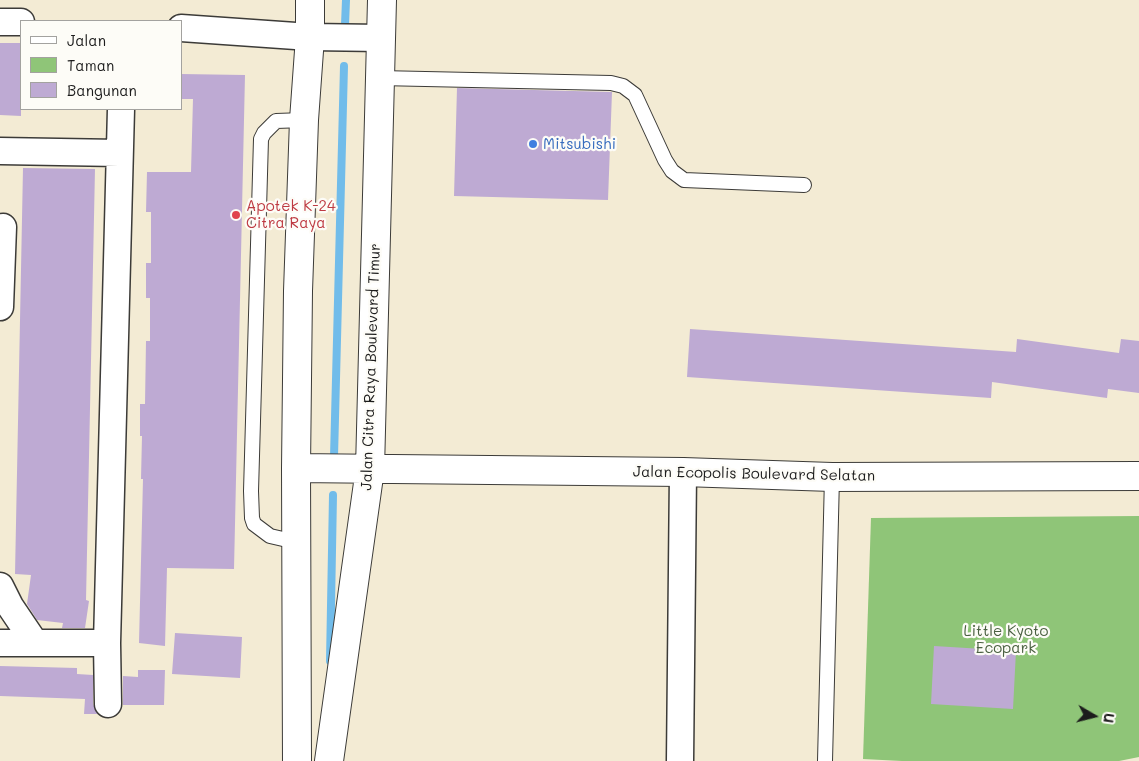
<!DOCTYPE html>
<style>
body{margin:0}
#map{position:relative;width:1139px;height:761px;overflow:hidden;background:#f3ebd4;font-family:Mali,sans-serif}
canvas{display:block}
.legend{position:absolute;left:20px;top:20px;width:162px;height:90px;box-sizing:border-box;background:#fdfcf7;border:1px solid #a3a29f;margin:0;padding:6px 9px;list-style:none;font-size:15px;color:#1c1c1c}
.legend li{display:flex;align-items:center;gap:10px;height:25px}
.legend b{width:25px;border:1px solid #a3a29f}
.north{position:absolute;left:1069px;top:691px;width:50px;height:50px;-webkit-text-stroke:4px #fdfcf7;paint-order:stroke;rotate:98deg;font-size:14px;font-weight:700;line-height:20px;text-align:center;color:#1c1c1c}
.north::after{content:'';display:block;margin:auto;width:18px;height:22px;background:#1c1c1c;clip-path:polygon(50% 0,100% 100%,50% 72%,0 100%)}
</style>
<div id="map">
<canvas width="1139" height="761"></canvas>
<ul class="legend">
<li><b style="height:6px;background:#fff"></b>Jalan</li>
<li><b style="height:14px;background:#8fc578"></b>Taman</li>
<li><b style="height:14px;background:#beaad3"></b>Bangunan</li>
</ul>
<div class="north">U</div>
</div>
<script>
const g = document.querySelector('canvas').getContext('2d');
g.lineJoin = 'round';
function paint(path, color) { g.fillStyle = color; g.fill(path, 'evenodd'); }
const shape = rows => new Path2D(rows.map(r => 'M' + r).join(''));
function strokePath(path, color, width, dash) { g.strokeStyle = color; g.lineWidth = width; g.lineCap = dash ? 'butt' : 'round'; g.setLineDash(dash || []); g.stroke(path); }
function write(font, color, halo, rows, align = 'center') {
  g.font = font + ' Mali,sans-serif'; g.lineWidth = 4.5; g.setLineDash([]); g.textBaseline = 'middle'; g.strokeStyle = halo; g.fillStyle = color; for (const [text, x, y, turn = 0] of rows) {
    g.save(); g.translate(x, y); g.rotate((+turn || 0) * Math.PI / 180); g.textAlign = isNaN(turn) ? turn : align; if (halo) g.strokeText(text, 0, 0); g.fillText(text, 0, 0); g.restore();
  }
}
paint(shape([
 [1139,516,1139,757,1119,761,902,761,863,759,871,518]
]), '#8fc578');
strokePath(shape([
 [345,25,346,0],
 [334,457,344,66],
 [330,661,333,495]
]), '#71bcea', 8);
paint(shape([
 [0,43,21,43,21,116,0,115],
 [181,74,245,75,234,569,167,568,165,646,139,643,143,479,141,479,142,436,140,436,140,404,145,404,146,341,150,341,150,298,146,298,146,263,151,263,151,212,146,212,147,172,191,172,193,99,181,99],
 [457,88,612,92,608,200,454,196],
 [23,168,95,169,86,600,89,601,85,628,62,628,63,623,37,620,27,604,31,575,15,574],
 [690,329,1016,352,1017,339,1119,353,1121,339,1139,341,1139,393,1108,389,1107,398,992,382,991,398,687,377],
 [175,633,242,637,240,678,172,674],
 [934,646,1016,651,1013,709,931,704],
 [0,666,77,668,77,674,93,675,93,704,98,714,84,714,85,699,0,696],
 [138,670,165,670,164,705,123,705,123,676,138,677]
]), '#beaad3');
const service = shape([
 [379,78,611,83,623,86,635,95,665,160,672,171,684,180,804,185],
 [296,542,270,536,254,524,252,518,251,491,261,139,264,133,276,121,304,120],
 [825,761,832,477]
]);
const minor = shape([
 [0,22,21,22],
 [181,28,310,37,381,38],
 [0,151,119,153],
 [0,307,3,227],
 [0,586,10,606,35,643],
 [0,643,107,643],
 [108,704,107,643,121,109],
 [680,761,683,472]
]);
const tertiary = shape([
 [296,468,683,472,832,477,1139,476],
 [297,761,296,468,298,291,304,120,310,37,310,0],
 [329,761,370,469,382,0]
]);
strokePath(service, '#3c3b38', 16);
strokePath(minor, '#3c3b38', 29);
strokePath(tertiary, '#3c3b38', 30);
strokePath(service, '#fff', 14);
strokePath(minor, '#fff', 26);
strokePath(tertiary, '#fff', 28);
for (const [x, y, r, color] of [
 [533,144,5,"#3f7fe0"],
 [236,215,5,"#e0444e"]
]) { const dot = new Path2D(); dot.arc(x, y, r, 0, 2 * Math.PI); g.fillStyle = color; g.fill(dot); strokePath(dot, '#fdfcf7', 2); }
write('15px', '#366cbe', '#fdfcf7', [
 ["Mitsubishi",543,144]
], 'left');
write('15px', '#be3a42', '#fdfcf7', [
 ["Apotek K-24",246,206],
 ["Citra Raya",246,223]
], 'left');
write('15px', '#1c1c1c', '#fdfcf7', [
 ["Jalan Citra Raya Boulevard Timur",371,367,-88],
 ["Jalan Ecopolis Boulevard Selatan",754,474,1]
]);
write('15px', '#4a6041', '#fdfcf7', [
 ["Little Kyoto",1006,631],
 ["Ecopark",1006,648]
]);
</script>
